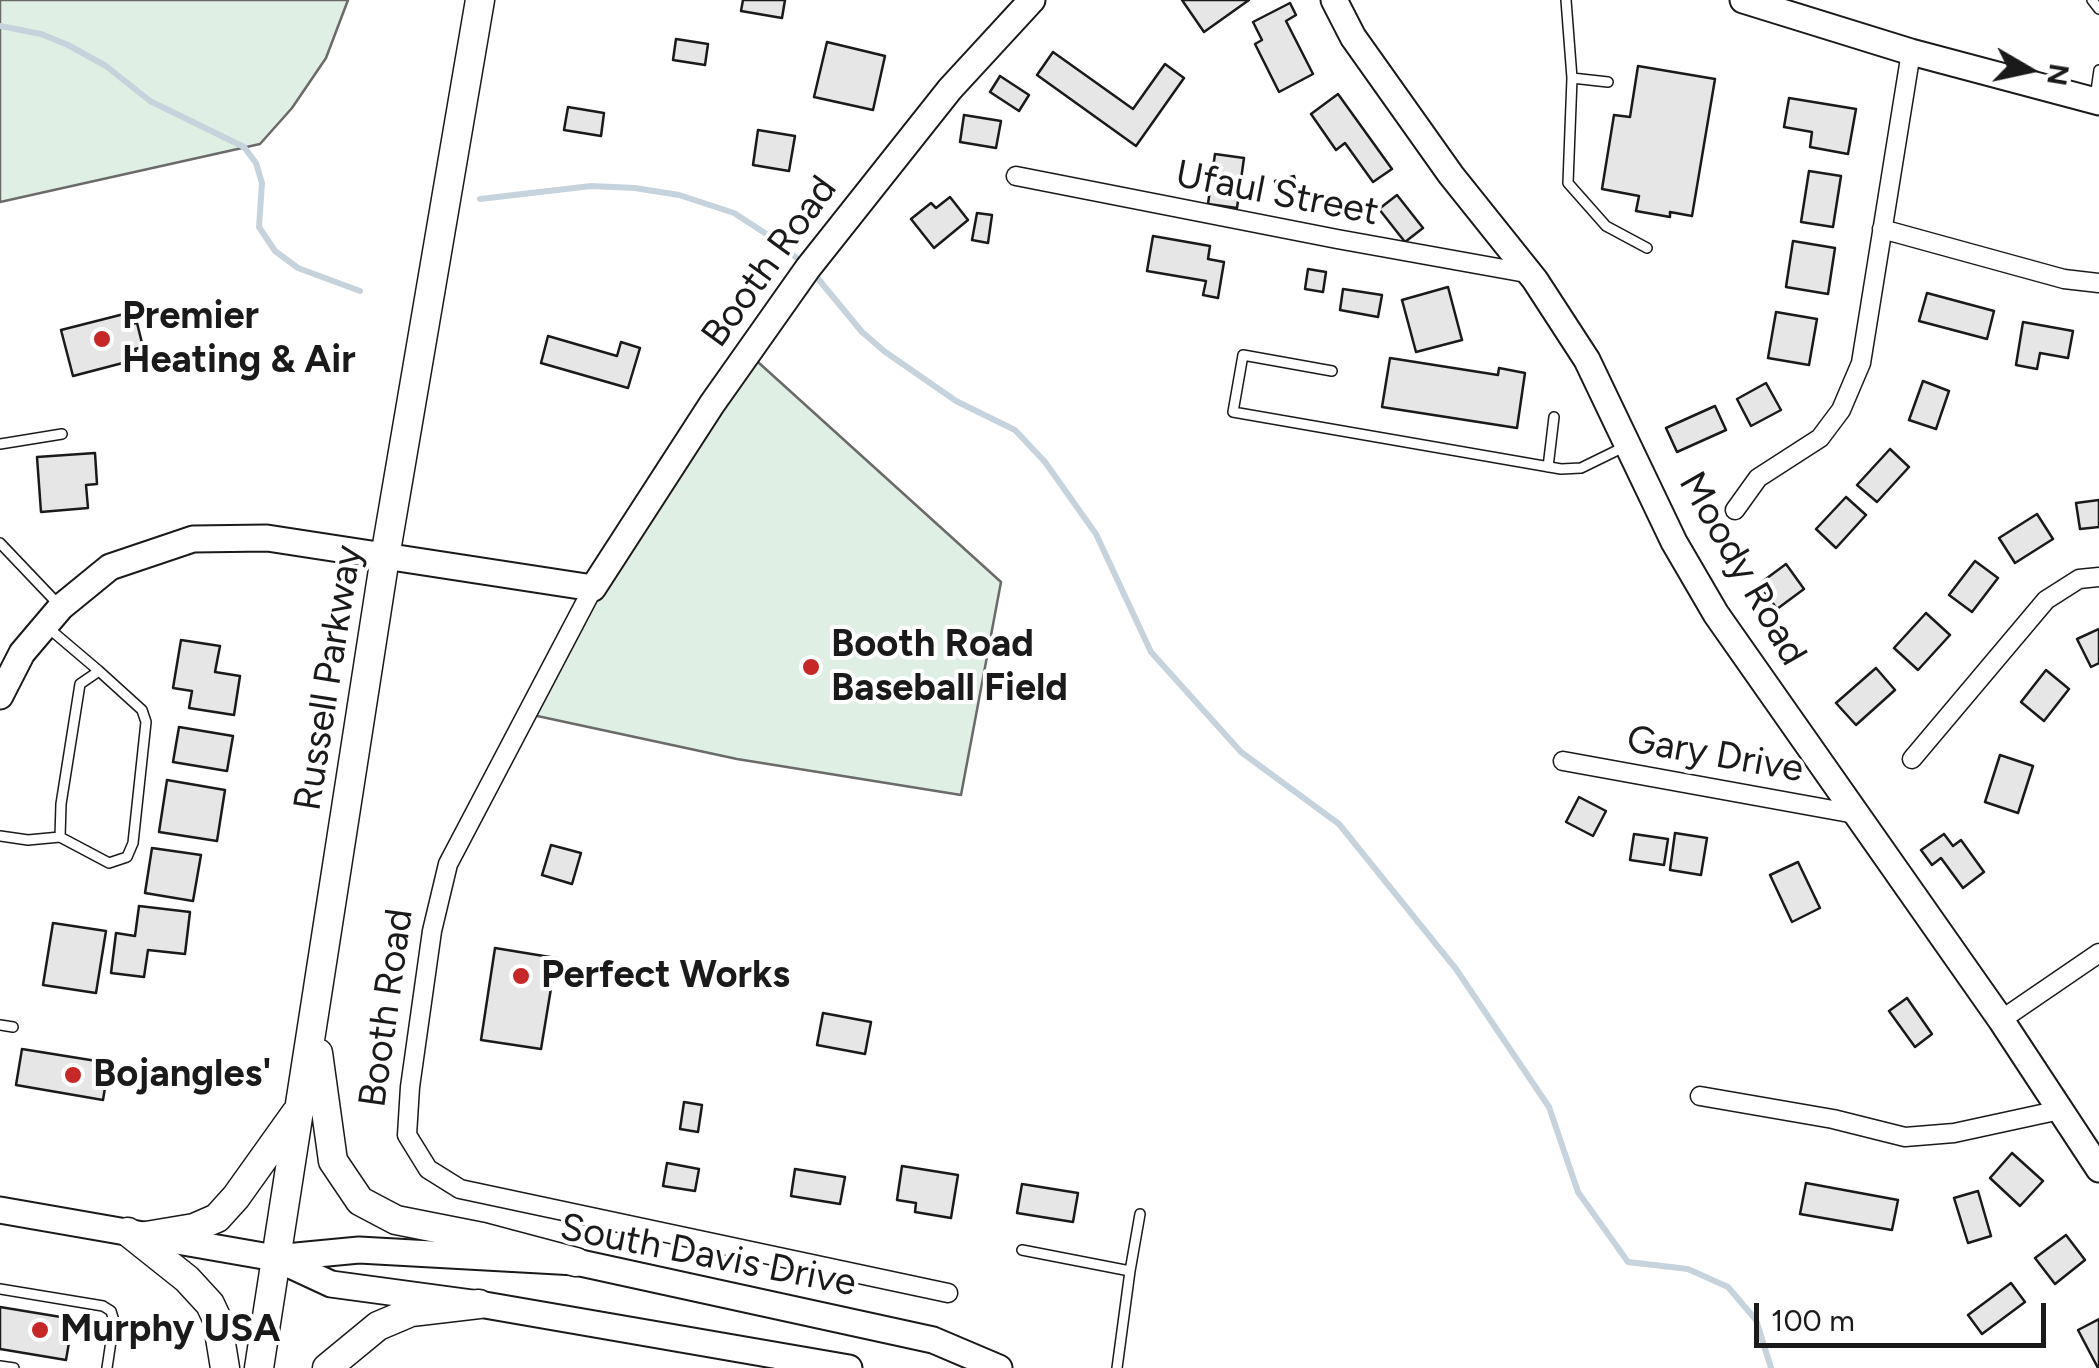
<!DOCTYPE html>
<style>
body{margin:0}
#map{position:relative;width:2099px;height:1368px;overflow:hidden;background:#fff;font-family:Figtree,sans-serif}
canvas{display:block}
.north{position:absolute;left:1979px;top:20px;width:100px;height:100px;-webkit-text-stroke:8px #fff;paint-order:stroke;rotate:99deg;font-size:28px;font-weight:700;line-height:40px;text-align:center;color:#1a1a1a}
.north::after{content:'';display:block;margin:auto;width:35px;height:45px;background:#1a1a1a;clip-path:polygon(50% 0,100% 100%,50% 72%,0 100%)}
.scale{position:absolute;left:1754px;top:1303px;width:292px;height:45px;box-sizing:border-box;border:5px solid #1a1a1a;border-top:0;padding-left:12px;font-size:30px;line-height:35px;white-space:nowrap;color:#1a1a1a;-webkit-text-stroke:8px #fff;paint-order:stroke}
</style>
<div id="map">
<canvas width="2099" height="1368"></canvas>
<div class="north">N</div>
<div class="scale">100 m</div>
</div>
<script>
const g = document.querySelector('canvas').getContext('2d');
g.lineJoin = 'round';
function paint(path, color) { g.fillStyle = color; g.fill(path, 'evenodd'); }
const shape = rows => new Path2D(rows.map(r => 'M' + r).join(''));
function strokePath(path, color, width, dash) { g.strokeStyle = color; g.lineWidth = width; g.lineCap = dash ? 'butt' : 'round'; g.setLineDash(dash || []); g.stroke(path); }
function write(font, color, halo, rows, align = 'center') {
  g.font = font + ' Figtree,sans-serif'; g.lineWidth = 8; g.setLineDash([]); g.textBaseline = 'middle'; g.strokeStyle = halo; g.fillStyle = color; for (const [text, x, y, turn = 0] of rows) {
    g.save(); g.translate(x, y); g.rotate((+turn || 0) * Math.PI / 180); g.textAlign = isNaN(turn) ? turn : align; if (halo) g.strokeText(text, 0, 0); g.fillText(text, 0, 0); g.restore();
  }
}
const green = shape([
 [0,0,348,0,326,58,292,108,260,144,0,202,0,0],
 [748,353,1001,582,961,795,737,759,528,714,593,588,748,353]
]);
paint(green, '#e0efe3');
strokePath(green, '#6a6a6a', 2.5);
strokePath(shape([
 [0,26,41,34,68,45,106,66,150,101,244,147,256,163,262,183,259,227,275,251,298,268,360,291],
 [480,199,591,186,635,188,679,195,734,213,771,237,804,264],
 [815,275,862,332,884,351,956,401,1015,430,1045,462,1096,534,1151,652,1241,752,1339,824,1456,969,1549,1107,1578,1192,1628,1262,1688,1269,1728,1287,1756,1320,1771,1368]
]), '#c6d2dc', 6);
const building = shape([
 [743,0,785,0,782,18,741,11,743,0],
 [1182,0,1249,0,1204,32,1182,0],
 [1290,3,1296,15,1286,21,1313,74,1279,92,1255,44,1262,40,1253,22,1290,3],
 [676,39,708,44,705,65,673,60,676,39],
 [827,42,885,56,873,110,814,97,827,42],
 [1053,52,1133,109,1165,64,1184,78,1136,146,1037,75,1053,52],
 [1638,66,1715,79,1692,216,1670,212,1670,217,1636,211,1639,196,1602,189,1614,115,1630,117,1638,66],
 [1000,76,1029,95,1019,111,990,92,1000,76],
 [1338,94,1392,169,1373,182,1345,143,1336,150,1311,114,1338,94],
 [1789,98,1856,109,1848,154,1810,147,1812,132,1784,127,1789,98],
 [568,107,604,113,601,136,564,130,568,107],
 [964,115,1001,121,996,148,960,142,964,115],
 [758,130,795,136,789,171,753,165,758,130],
 [1215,154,1244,158,1237,208,1208,204,1215,154],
 [1809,171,1841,176,1833,227,1801,222,1809,171],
 [1294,176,1300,205,1281,209,1275,181,1294,176],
 [1397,195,1423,228,1405,242,1379,209,1397,195],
 [950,197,968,220,934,248,911,219,931,203,936,208,950,197],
 [977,213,992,215,988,243,972,240,977,213],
 [1153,236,1210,246,1208,259,1224,262,1218,298,1203,295,1206,281,1147,271,1153,236],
 [1793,241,1835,248,1828,294,1786,287,1793,241],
 [1308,269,1326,272,1323,292,1305,289,1308,269],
 [1448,287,1462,340,1416,352,1402,300,1448,287],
 [1343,289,1382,295,1378,317,1340,310,1343,289],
 [1927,293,1994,311,1987,339,1919,321,1927,293],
 [1776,312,1817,319,1809,365,1768,358,1776,312],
 [124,314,127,325,137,323,143,347,135,349,138,359,73,376,61,330,124,314],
 [2023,322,2073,331,2068,358,2040,353,2037,369,2016,365,2023,322],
 [548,336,617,356,621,342,640,348,628,388,541,363,548,336],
 [1390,358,1498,375,1499,368,1525,373,1517,428,1382,407,1390,358],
 [1923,381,1949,391,1936,429,1909,420,1923,381],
 [1766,383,1781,410,1751,426,1737,399,1766,383],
 [1715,406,1726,430,1677,452,1666,428,1715,406],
 [1890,449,1909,467,1877,502,1857,485,1890,449],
 [95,453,97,484,86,485,88,508,41,512,37,457,95,453],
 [1846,497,1866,515,1836,548,1816,529,1846,497],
 [2099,500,2099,527,2080,529,2076,503,2099,500],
 [2037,514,2053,539,2015,563,1999,538,2037,514],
 [1975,561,1998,578,1972,612,1949,595,1975,561],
 [1786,564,1804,589,1777,609,1759,584,1786,564],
 [1926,613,1950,635,1918,670,1894,648,1926,613],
 [2099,629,2099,663,2091,667,2077,639,2099,629],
 [181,640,220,646,215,672,240,676,234,715,189,708,192,691,173,688,181,640],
 [1876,668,1895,690,1856,725,1836,703,1876,668],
 [2046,670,2069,689,2044,721,2021,702,2046,670],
 [179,727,233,736,227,771,173,762,179,727],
 [2000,755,2033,766,2018,813,1985,802,2000,755],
 [167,780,225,790,217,841,159,832,167,780],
 [1579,797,1606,811,1593,836,1566,822,1579,797],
 [1675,833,1707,838,1701,875,1670,870,1675,833],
 [1634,834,1668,839,1664,865,1630,860,1634,834],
 [1944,834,1953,846,1961,840,1984,872,1963,888,1941,858,1932,865,1921,850,1944,834],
 [551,845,581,853,572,884,542,875,551,845],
 [152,848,201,855,193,901,145,893,152,848],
 [1798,862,1820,908,1792,922,1770,875,1798,862],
 [139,906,190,912,185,954,148,950,144,977,111,973,116,933,135,936,139,906],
 [53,923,106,931,96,993,43,985,53,923],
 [495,948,556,958,541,1049,481,1040,495,948],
 [1907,998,1932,1034,1915,1047,1889,1011,1907,998],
 [823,1013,871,1022,865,1054,817,1045,823,1013],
 [22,1049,109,1063,103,1100,16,1085,22,1049],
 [684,1102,702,1105,698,1132,680,1129,684,1102],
 [2012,1153,2043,1181,2020,1206,1990,1178,2012,1153],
 [667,1163,699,1169,695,1191,663,1186,667,1163],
 [902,1166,958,1175,951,1218,915,1212,916,1203,897,1200,902,1166],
 [795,1169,845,1177,840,1204,791,1196,795,1169],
 [1806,1183,1898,1200,1892,1230,1800,1214,1806,1183],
 [1022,1184,1078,1193,1073,1222,1017,1213,1022,1184],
 [1978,1191,1991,1236,1968,1243,1954,1198,1978,1191],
 [2066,1235,2085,1260,2055,1284,2035,1258,2066,1235],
 [2011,1283,2025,1302,1982,1334,1968,1315,2011,1283],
 [0,1307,73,1319,66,1360,0,1349,0,1307],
 [2099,1319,2099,1368,2098,1368,2078,1330,2099,1319]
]);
paint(building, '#e6e6e6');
strokePath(building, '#1a1a1a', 2.5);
const lane = shape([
 [1566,0,1572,78,1568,183,1606,226,1647,248],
 [2092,0,2099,9],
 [1572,78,1608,82],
 [2095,98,2099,70],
 [1332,371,1243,355,1233,412,1561,469,1581,468,1626,446],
 [0,444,62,434],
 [1548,467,1554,417],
 [0,543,59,605],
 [46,626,99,671,142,710,146,722,133,843,127,857,109,863,60,837,61,804,80,684,99,671],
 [0,836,28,840,60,837],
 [0,1025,13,1027],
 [1022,1250,1130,1271,1117,1368],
 [1130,1271,1140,1214],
 [0,1289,103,1306,111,1311,114,1321,107,1368],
 [0,1366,14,1368]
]);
const street = shape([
 [1016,176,1337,239,1526,273],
 [1882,229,2064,279,2099,283],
 [1735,510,1758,478,1820,438,1841,410,1861,363,1911,52],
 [593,588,448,864,432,931,410,1087,407,1135,428,1169,460,1189,948,1293],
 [1912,759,2046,600,2079,579,2099,577],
 [1563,761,1855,814],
 [2001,1020,2099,953],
 [1700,1096,1833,1119,1905,1137,1954,1133,2060,1110]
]);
const secondary = shape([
 [1334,0,1353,37,1451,175,1535,280,1587,360,1674,542,1716,614,2001,1020,2099,1169],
 [1743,0,1911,52,2099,102],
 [0,696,22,653,61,607,110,567,193,539,267,538,593,588,712,404,808,268,950,89,1032,0],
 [0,1210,275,1258,359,1250,576,1262,933,1340,999,1368],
 [275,1258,331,1284,479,1304,849,1368]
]);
const primary = shape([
 [318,1053,333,1161,360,1201,396,1220,482,1237,576,1262],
 [128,1232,187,1279,210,1304,217,1319,225,1368],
 [146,1236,194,1228,217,1218,236,1197,296,1113],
 [259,1368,385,557,480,0],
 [327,1368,378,1326,411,1312,479,1304]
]);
strokePath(lane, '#1a1a1a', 12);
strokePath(street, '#1a1a1a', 21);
strokePath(secondary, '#1a1a1a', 29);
strokePath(primary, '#1a1a1a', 31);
strokePath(lane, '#fff', 9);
strokePath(street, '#fff', 18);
strokePath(secondary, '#fff', 25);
strokePath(primary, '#fff', 28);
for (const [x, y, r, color] of [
 [102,339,10,"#c62828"],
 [811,667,10,"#c62828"],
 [521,976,10,"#c62828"],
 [73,1075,10,"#c62828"],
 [40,1330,10,"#c62828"]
]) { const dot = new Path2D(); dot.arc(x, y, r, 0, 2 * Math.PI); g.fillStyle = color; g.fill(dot); strokePath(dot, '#fff', 4); }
write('38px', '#1a1a1a', '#fff', [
 ["Ufaul Street",1277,194,11],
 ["Booth Road",770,262,-54],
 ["Moody Road",1742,569,60],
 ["Russell Parkway",329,678,-81],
 ["Gary Drive",1715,755,10],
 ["Booth Road",387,1008,-82],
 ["South Davis Drive",708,1256,11]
]);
write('bold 38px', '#1a1a1a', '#fff', [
 ["Premier",122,317],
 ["Heating & Air",122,361],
 ["Booth Road",831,645],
 ["Baseball Field",831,689],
 ["Perfect Works",541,976],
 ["Bojangles'",93,1075],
 ["Murphy USA",60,1330]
], 'left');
</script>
